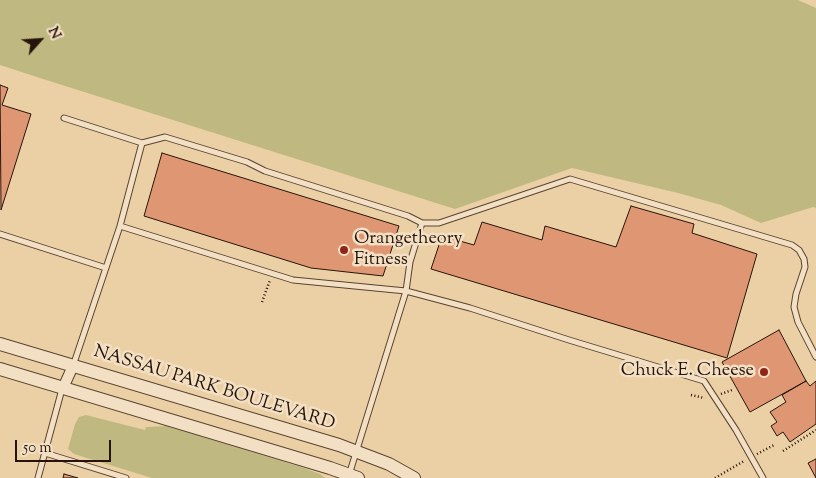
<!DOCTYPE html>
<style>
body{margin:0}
#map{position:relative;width:816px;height:478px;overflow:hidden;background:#ecd0a5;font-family:"Sorts Mill Goudy",serif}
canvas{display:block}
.north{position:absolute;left:15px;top:15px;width:50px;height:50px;-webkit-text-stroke:4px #f3e0c4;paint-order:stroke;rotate:64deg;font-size:14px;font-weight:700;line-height:20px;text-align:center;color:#26140a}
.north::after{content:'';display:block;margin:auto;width:18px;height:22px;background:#26140a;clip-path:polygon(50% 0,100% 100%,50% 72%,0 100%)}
.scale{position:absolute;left:15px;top:440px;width:96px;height:22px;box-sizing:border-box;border:2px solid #26140a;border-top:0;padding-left:6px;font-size:15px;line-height:18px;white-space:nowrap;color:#26140a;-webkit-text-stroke:4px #f3e0c4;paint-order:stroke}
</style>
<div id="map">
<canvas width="816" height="478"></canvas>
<div class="north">N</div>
<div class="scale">50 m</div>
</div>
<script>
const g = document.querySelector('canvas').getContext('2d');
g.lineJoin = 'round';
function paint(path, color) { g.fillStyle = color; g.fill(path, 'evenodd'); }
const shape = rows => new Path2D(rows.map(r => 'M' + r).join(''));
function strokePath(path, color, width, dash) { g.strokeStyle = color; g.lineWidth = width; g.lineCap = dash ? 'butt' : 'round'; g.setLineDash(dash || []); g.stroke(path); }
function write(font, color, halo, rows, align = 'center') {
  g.font = font + ' "Sorts Mill Goudy",serif'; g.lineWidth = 5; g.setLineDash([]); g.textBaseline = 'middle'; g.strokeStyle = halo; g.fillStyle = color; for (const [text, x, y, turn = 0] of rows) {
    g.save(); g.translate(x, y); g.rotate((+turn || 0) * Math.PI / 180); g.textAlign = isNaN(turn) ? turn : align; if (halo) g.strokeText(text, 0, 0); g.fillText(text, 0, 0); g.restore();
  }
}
paint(shape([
 [0,0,798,0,816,8,816,208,813,207,761,223,721,205,678,193,572,168,455,209,43,79,0,65],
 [86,415,145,430,146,427,167,426,304,468,320,474,325,478,152,478,74,454,68,449,75,424,79,417]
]), '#bfb981');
const building = shape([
 [0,85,8,88,2,105,31,114,1,210,0,85],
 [162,153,399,226,383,276,311,268,144,216,162,153],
 [631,206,694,224,692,233,757,254,727,358,431,269,442,236,474,245,482,222,542,240,545,226,616,247,631,206],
 [779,330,806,381,750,412,722,362,779,330],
 [806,381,810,386,816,381,816,424,790,442,783,432,777,436,771,426,777,422,770,412,786,402,782,395,806,381],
 [816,459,816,478,808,463,816,459],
 [64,474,78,478,63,478,64,474]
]);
paint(building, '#df9773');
strokePath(building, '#26140a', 1);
const service = shape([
 [64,118,142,143,165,137,247,162,265,171,408,216,422,223],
 [120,226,293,280,406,291,470,308,569,340,704,381,736,430,763,478],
 [0,234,106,268],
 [73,366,120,226,142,143],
 [45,453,126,478],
 [349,475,406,291,410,262,422,223,439,223,570,179,792,245,799,250,804,259,805,267,796,294,794,307,798,322,816,357],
 [38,478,62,389]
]);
const minor = shape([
 [63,388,73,366]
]);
const tertiary = shape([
 [0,344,339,445,389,464,414,478],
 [0,369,330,468,358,478]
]);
strokePath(service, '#584331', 7);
strokePath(minor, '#584331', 12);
strokePath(tertiary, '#584331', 14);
strokePath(shape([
 [262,302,270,280],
 [721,394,732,390],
 [691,395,704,398],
 [783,451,816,430],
 [757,454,774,445],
 [715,478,744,461]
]), '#26140a', 2.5, [1, 2.5]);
strokePath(service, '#f3e0c4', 5);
strokePath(minor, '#f3e0c4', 10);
strokePath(tertiary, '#f3e0c4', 12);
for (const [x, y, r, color] of [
 [344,250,5,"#8f2418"],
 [764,372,5,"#8f2418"]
]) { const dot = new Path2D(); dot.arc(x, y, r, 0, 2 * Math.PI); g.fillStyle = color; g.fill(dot); strokePath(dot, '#f3e0c4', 2); }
write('18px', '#26140a', '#f3e0c4', [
 ["Orangetheory",354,240],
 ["Fitness",354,261],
 ["Chuck E. Cheese",754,372,"right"]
], 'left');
write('18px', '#26140a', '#f3e0c4', [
 ["NASSAU PARK BOULEVARD",214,389,17]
]);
</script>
